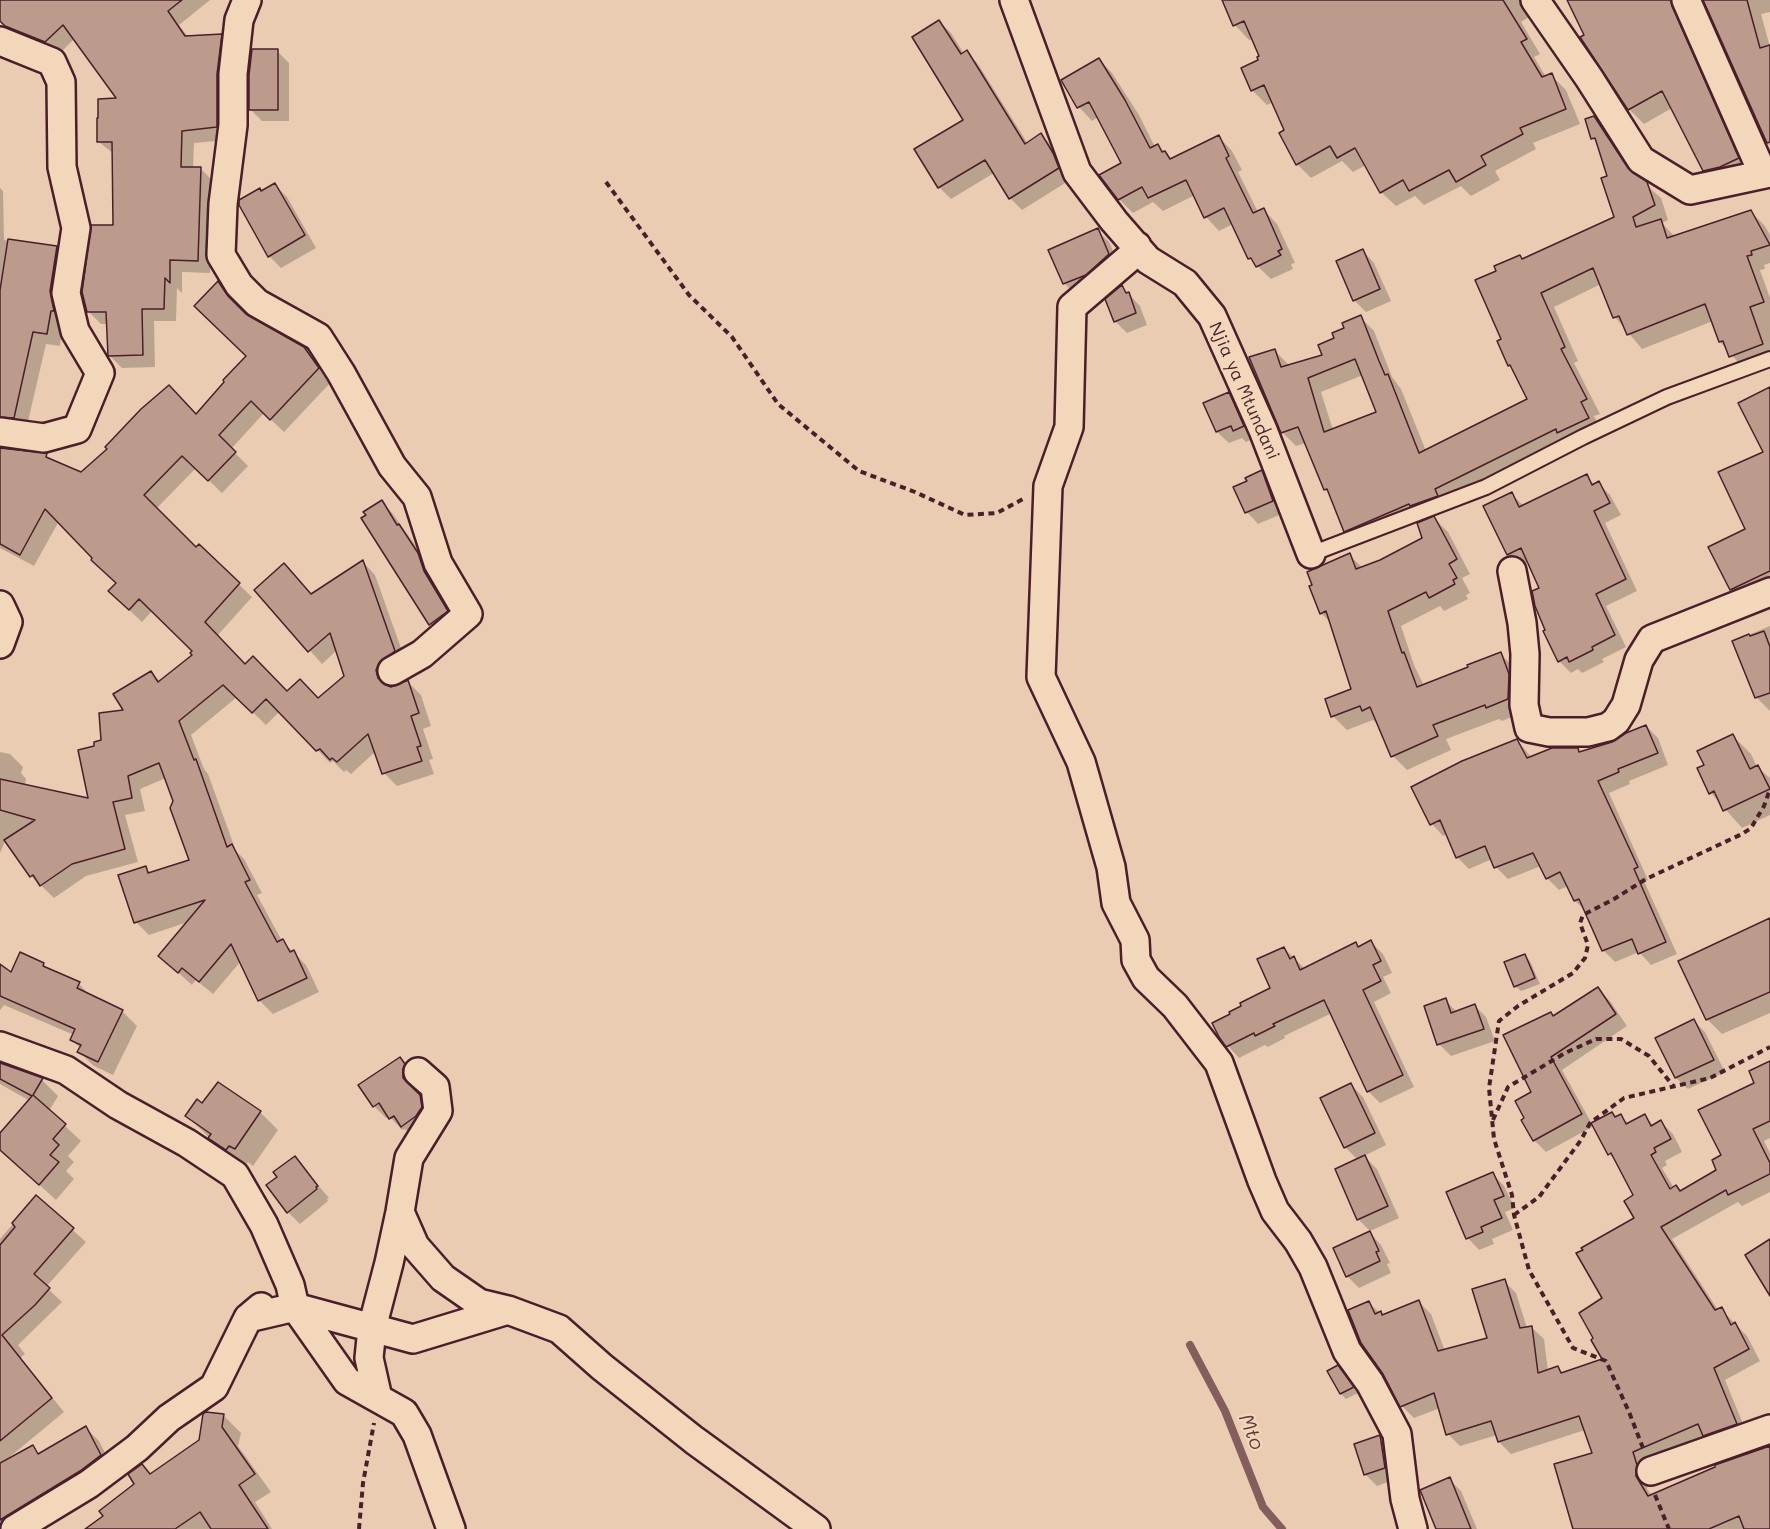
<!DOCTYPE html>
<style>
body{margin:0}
canvas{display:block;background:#e9ccb1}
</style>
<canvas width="1770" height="1529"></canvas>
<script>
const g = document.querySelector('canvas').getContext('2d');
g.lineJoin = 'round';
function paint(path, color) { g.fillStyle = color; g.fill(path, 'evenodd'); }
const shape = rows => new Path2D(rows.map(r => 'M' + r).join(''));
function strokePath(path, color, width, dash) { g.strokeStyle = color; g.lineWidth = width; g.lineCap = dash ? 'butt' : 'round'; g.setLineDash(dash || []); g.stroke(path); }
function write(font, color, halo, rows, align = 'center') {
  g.font = font + ' Mali,sans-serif'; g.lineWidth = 4.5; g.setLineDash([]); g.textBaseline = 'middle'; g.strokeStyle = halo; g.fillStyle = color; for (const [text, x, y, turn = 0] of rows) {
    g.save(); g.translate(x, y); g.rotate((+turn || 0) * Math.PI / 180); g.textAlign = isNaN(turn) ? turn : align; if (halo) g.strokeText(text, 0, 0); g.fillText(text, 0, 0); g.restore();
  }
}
paint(shape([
 [0,0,210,0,179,25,188,37,221,36,234,48,229,140,194,143,193,168,200,168,213,181,210,273,182,272,182,293,177,288,176,321,154,321,155,367,122,368,109,355,108,324,101,324,88,311,114,227,114,154,99,142,119,99,75,38,59,54,20,39,7,25,5,27,0,22],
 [1228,0,1531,0,1534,14,1521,22,1540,54,1534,57,1546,77,1551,75,1566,90,1580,124,1533,143,1536,149,1495,171,1500,180,1471,196,1461,186,1424,205,1415,196,1396,206,1381,192,1366,165,1353,172,1342,161,1311,178,1297,164,1286,130,1273,102,1267,105,1252,90,1261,57,1253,39,1249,40,1235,25],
 [1569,0,1695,0,1752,173,1719,185,1704,170,1672,108,1644,124,1629,109,1582,38,1586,35],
 [1705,0,1770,0,1770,12,1761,14,1770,47,1770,147],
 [939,21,951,33,964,54,967,52,978,64,1028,144,1041,135,1053,147,1065,166,1070,180,1022,210,1010,198,994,173,951,199,939,187,965,120],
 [277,51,289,63,289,121,262,121,250,109],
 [1099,60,1112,73,1139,115,1155,147,1158,145,1172,160,1219,137,1232,151,1242,170,1238,172,1258,212,1264,210,1277,224,1295,263,1291,264,1293,269,1271,279,1249,258,1233,224,1219,231,1206,217,1195,195,1163,211,1153,202,1133,213,1119,199,1123,164,1098,117,1092,121,1079,107,1063,80],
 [1594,117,1608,132,1637,177,1661,198,1668,220,1662,223,1675,237,1751,212,1765,226,1770,235,1770,263,1764,265,1765,269,1760,270,1770,298,1770,360,1745,370,1720,342,1713,321,1642,349,1615,317,1601,284,1554,307,1578,361,1574,363,1600,414,1594,416,1602,432,1448,503,1451,510,1433,517,1448,532,1470,574,1462,578,1470,593,1466,595,1468,599,1444,611,1440,606,1401,626,1414,665,1424,686,1500,654,1515,668,1522,713,1502,721,1499,719,1446,739,1451,750,1407,770,1393,756,1377,724,1373,720,1347,730,1333,716,1353,690,1330,622,1321,613,1349,555,1363,568,1424,538,1427,521,1423,517,1359,545,1345,531,1331,495,1325,489,1306,443,1296,446,1282,432,1275,351,1290,366,1324,356,1336,339,1360,317,1374,331,1392,377,1401,389,1426,451,1529,400,1514,370,1509,365,1503,340,1498,272,1520,257,1523,260,1615,218,1609,177,1598,144,1593,138],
 [1363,375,1378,413,1333,430,1321,392],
 [275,185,287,197,316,248,281,268,269,256],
 [0,188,3,191,4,240,57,248,70,261,60,346,46,344,26,430,0,436],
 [1097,230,1109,242,1120,267,1076,295,1065,284,1050,251],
 [1363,251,1374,263,1391,301,1366,312,1354,300],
 [218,283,231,296,240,311,303,348,317,362,331,382,284,432,264,413,231,449,248,466,222,493,196,468,156,509,196,549,199,546,252,597,217,636,246,666,287,693,319,700,346,676,337,650,322,664,256,590,297,578,312,595,363,562,375,575,407,665,391,676,389,688,408,682,421,695,431,726,423,729,433,759,429,760,434,774,397,786,384,773,376,751,351,774,346,770,344,772,333,761,330,763,280,711,266,725,237,697,191,735,204,769,208,774,236,851,244,859,262,893,257,895,282,941,306,965,319,992,273,1014,260,1001,241,961,213,994,196,980,192,985,173,968,188,922,149,935,136,922,145,868,151,873,191,861,175,801,166,778,140,789,145,811,125,815,138,862,86,876,54,898,31,876,6,839,0,853,0,752,10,754,23,767,21,773,26,779,25,786,90,800,96,747,125,712,151,673,161,682,194,655,194,651,153,610,142,622,123,604,117,583,59,521,34,566,0,548,0,449,46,455,53,462,81,473,196,415,248,356],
 [1122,287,1140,306,1147,325,1127,333,1115,321],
 [1770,388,1770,592,1746,604,1731,589,1747,530,1765,452],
 [1229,394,1240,406,1255,438,1246,442,1242,438,1229,443,1217,432],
 [1261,472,1273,484,1284,513,1258,524,1247,512],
 [1586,476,1595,485,1598,483,1610,495,1621,515,1605,523,1637,591,1606,606,1626,647,1602,659,1604,662,1582,673,1578,669,1571,673,1559,661,1541,588,1529,562,1520,566,1509,554,1511,494,1524,506],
 [382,502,393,514,430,566,459,623,442,635,430,624],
 [1770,626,1770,711,1757,698,1734,641],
 [1646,726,1658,738,1668,765,1629,781,1630,784,1609,793,1648,880,1644,881,1677,954,1651,965,1639,952,1615,962,1603,950,1587,912,1575,901,1568,886,1559,890,1547,878,1541,866,1508,879,1496,867,1492,859,1469,869,1458,858,1447,834,1443,836,1432,824,1517,740,1531,757,1577,749,1580,753,1613,744],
 [1733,736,1751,754,1757,767,1770,778,1770,815,1742,828,1711,793,1706,766],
 [1770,919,1770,1013,1722,1034,1708,1020,1680,961],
 [1371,942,1383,954,1392,973,1383,977,1391,993,1374,1002,1414,1087,1380,1103,1368,1091,1332,1013,1284,1036,1285,1038,1268,1047,1265,1045,1239,1058,1228,1046,1272,988,1284,948,1305,969,1355,944,1359,948],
 [1525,956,1530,961,1540,984,1521,991,1515,986],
 [43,964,49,970,79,984,91,996,122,1011,137,1026,113,1075,94,1066,79,1052,81,1049,72,1040,74,1035,4,1005,0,1010,0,966,12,974],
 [1598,989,1610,1001,1627,1026,1562,1070,1592,1124,1612,1114,1617,1118,1621,1116,1629,1124,1645,1116,1654,1126,1661,1122,1673,1134,1682,1152,1665,1161,1667,1165,1662,1168,1674,1188,1681,1192,1718,1170,1756,1083,1770,1062,1770,1138,1764,1141,1770,1153,1770,1192,1742,1206,1738,1202,1672,1239,1718,1310,1721,1309,1747,1336,1760,1361,1725,1380,1748,1436,1716,1447,1706,1437,1644,1464,1648,1478,1647,1489,1652,1496,1770,1447,1770,1529,1572,1529,1555,1465,1594,1454,1585,1430,1511,1454,1499,1442,1497,1435,1460,1446,1448,1434,1440,1408,1414,1418,1402,1406,1369,1303,1383,1316,1419,1302,1431,1314,1445,1351,1489,1339,1504,1281,1516,1293,1527,1328,1531,1327,1544,1339,1548,1371,1558,1368,1564,1374,1604,1360,1604,1298,1636,1219,1635,1196,1617,1161,1609,1154,1594,1126,1546,1152,1534,1140,1533,1093,1551,1013,1554,1017],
 [1445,1000,1457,1012,1475,1006,1486,1017,1495,1041,1451,1056,1439,1044,1426,1007],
 [1694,1021,1705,1032,1725,1072,1688,1089,1676,1078,1657,1039],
 [400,1059,411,1070,415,1091,431,1108,414,1137,405,1129,402,1130,389,1116,386,1118,374,1106,360,1086],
 [0,1064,42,1080,58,1096,49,1111,81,1141,68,1156,74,1162,66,1171,74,1179,56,1200,0,1149,0,1135,30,1101,0,1084],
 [218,1084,260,1112,278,1130,253,1166,248,1162,245,1167,228,1156,187,1116,203,1105],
 [1351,1085,1363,1097,1386,1145,1364,1156,1377,1169,1399,1218,1370,1231,1358,1219,1358,1160,1345,1147],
 [295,1158,329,1198,327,1199,328,1201,300,1224,288,1212,279,1177],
 [1493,1174,1504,1186,1515,1208,1505,1212,1513,1230,1492,1239,1494,1244,1479,1250,1468,1238,1448,1193],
 [36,1197,86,1242,46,1287,62,1302,18,1345,25,1354,20,1358,64,1412,6,1460,33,1447,40,1455,86,1428,99,1441,113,1469,19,1529,0,1529,0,1239],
 [1370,1233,1381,1245,1390,1263,1387,1264,1391,1273,1359,1288,1347,1276,1335,1249],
 [1343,1372,1358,1393,1346,1399,1341,1394],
 [224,1416,241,1433,238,1446,271,1492,255,1502,272,1529,88,1529,105,1516,136,1484,142,1466,151,1475,200,1441],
 [1379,1437,1391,1449,1396,1479,1377,1486,1365,1474],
 [1449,1479,1461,1491,1477,1529,1438,1529]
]), '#0003');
strokePath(shape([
 [1190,1345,1225,1411,1263,1507,1282,1529]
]), '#845e5c', 8);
const building = shape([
 [0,0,182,0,168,11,185,36,222,34,217,74,217,127,182,131,181,167,201,167,198,261,170,260,170,283,165,278,164,309,142,309,143,355,108,356,106,312,87,312,82,292,91,225,113,225,112,142,97,142,97,118,98,118,98,99,116,98,63,25,45,42,5,26,0,21,0,0],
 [1222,0,1503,0,1527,39,1521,42,1542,77,1552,73,1566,109,1520,128,1523,134,1481,156,1486,165,1456,182,1449,170,1409,191,1403,180,1380,193,1355,148,1337,158,1330,146,1296,165,1279,133,1284,130,1264,85,1251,91,1241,68,1258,60,1257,57,1259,56,1244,21,1233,26,1222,0],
 [1567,0,1671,0,1672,6,1739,158,1720,167,1703,171,1662,91,1628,110,1580,37,1584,35,1567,0],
 [1703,0,1747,0,1760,48,1770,45,1770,142,1767,143,1703,0],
 [939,20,961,54,967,50,1025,144,1041,133,1053,153,1059,168,1009,199,985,160,938,188,914,149,963,120,912,37,939,20],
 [252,49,278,49,278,110,249,110,249,75,252,49],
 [1099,58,1125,100,1150,148,1158,144,1162,152,1165,151,1170,159,1219,135,1229,156,1226,158,1253,213,1264,208,1282,249,1278,251,1281,255,1256,267,1251,258,1248,259,1224,208,1204,218,1186,180,1148,198,1142,187,1118,200,1099,175,1121,163,1089,102,1077,108,1061,80,1099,58],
 [1594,116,1628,168,1647,182,1655,205,1633,217,1636,227,1661,219,1667,238,1751,210,1770,245,1751,251,1752,255,1747,256,1764,302,1750,307,1763,344,1729,357,1723,341,1719,342,1705,304,1627,335,1619,316,1613,318,1593,268,1541,293,1565,347,1561,349,1587,399,1581,402,1589,418,1557,433,1556,429,1435,489,1438,496,1410,506,1409,504,1344,532,1327,489,1324,490,1298,427,1281,433,1249,357,1275,349,1281,367,1322,355,1318,345,1334,338,1332,333,1344,328,1342,323,1361,315,1379,361,1385,375,1388,374,1419,453,1527,399,1510,365,1508,366,1497,341,1501,339,1475,280,1496,271,1494,266,1520,255,1522,259,1614,217,1601,178,1607,176,1595,138,1591,139,1585,119,1594,116],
 [1355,359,1376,412,1324,432,1308,378,1355,359],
 [275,183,305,235,268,257,239,205,239,200,260,188,261,191,275,183],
 [1098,228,1109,254,1086,275,1063,284,1048,250,1098,228],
 [8,239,57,246,50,291,54,311,51,311,47,334,33,332,14,418,0,417,0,290,8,239],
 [1363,249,1380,289,1353,301,1336,261,1363,249],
 [218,281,228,296,246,314,304,347,319,368,270,420,251,401,219,435,236,452,208,481,182,456,144,495,196,547,199,544,240,583,205,622,245,664,253,656,287,691,300,679,318,698,344,676,330,633,308,652,254,590,284,563,311,594,363,560,395,651,379,663,376,670,378,678,384,684,391,687,408,680,419,713,411,716,421,746,417,747,422,761,382,774,368,734,337,762,332,758,330,760,320,749,316,751,266,699,252,713,223,685,179,721,194,760,196,759,227,847,232,844,250,880,245,882,277,942,283,939,290,952,294,950,307,978,258,1001,231,944,199,982,182,968,178,973,158,956,205,900,134,923,118,875,146,866,148,873,189,860,170,808,173,801,159,763,128,776,132,798,113,802,125,849,72,864,40,886,33,875,30,877,4,840,35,820,0,810,0,779,88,798,78,750,94,746,94,742,101,740,99,713,123,710,113,694,151,671,158,682,192,655,190,653,192,651,139,599,129,610,108,591,116,583,91,560,92,558,45,509,20,555,0,544,0,448,47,453,46,457,81,472,107,449,105,447,141,409,169,385,196,414,224,382,223,380,246,356,194,306,218,281],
 [1122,285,1126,293,1129,292,1136,313,1114,322,1105,299,1122,285],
 [1770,387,1770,571,1730,590,1708,547,1745,529,1718,472,1763,452,1738,403,1770,387],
 [1229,392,1244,426,1233,431,1231,426,1216,432,1203,403,1229,392],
 [1262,470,1273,501,1245,513,1233,487,1247,481,1245,478,1262,470],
 [1587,474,1592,485,1599,481,1610,503,1594,511,1626,579,1596,594,1615,635,1592,647,1593,650,1569,662,1567,657,1558,662,1543,631,1545,630,1535,606,1532,591,1539,588,1521,548,1507,555,1483,506,1512,492,1519,507,1587,474],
 [382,500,397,525,399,524,418,553,424,571,448,611,429,625,361,518,366,515,363,512,382,500],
 [1434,516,1457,559,1449,564,1457,578,1453,580,1455,584,1429,598,1426,592,1388,611,1402,653,1404,652,1417,687,1468,667,1467,665,1501,652,1509,674,1508,699,1486,708,1485,705,1433,725,1438,736,1391,757,1370,707,1362,711,1360,706,1331,717,1325,699,1351,689,1326,611,1320,614,1309,586,1312,585,1307,572,1350,553,1356,569,1380,560,1422,538,1417,523,1434,516],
 [1764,631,1770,647,1770,693,1755,698,1732,641,1749,634,1750,636,1764,631],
 [1646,725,1658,753,1618,769,1619,772,1598,781,1638,867,1634,869,1666,942,1638,954,1632,939,1602,951,1579,899,1574,901,1560,872,1546,879,1533,853,1494,868,1485,846,1456,858,1440,820,1430,825,1411,787,1462,761,1517,739,1527,758,1552,748,1578,748,1579,752,1612,742,1626,733,1646,725],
 [1733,734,1750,769,1758,765,1770,789,1723,811,1714,791,1709,794,1697,768,1704,765,1697,751,1733,734],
 [1770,918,1770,992,1706,1020,1678,961,1770,918],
 [1371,940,1381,961,1373,965,1381,981,1363,990,1403,1075,1367,1092,1324,1000,1273,1024,1275,1026,1255,1036,1254,1033,1226,1047,1219,1037,1212,1023,1230,1014,1229,1012,1241,1006,1240,1003,1270,988,1257,959,1284,947,1290,959,1294,956,1300,970,1356,942,1358,947,1371,940],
 [20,952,44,963,43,966,80,982,77,988,123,1010,98,1062,77,1052,81,1045,70,1040,75,1029,0,996,0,964,11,972,20,952],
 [1525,954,1535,978,1514,987,1504,962,1525,954],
 [1598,987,1616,1014,1551,1057,1582,1114,1533,1141,1521,1120,1524,1118,1515,1101,1531,1092,1503,1035,1551,1012,1553,1016,1598,987],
 [1446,998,1451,1013,1475,1004,1484,1029,1437,1045,1424,1006,1446,998],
 [1694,1019,1714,1060,1675,1078,1655,1038,1694,1019],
 [400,1057,405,1064,403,1069,403,1078,420,1095,422,1107,416,1116,401,1127,394,1116,389,1119,379,1103,373,1107,358,1085,400,1057],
 [1770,1061,1770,1121,1753,1129,1770,1163,1770,1174,1728,1195,1726,1190,1661,1227,1715,1310,1722,1307,1731,1325,1735,1322,1749,1349,1714,1368,1737,1424,1703,1436,1698,1424,1633,1452,1637,1465,1636,1476,1648,1496,1715,1467,1715,1465,1770,1446,1770,1529,1744,1529,1739,1516,1709,1529,1573,1529,1554,1464,1592,1453,1579,1416,1498,1442,1491,1421,1446,1435,1434,1393,1400,1407,1383,1374,1361,1343,1348,1310,1369,1301,1375,1314,1381,1311,1382,1315,1419,1300,1438,1351,1487,1338,1472,1289,1505,1279,1520,1328,1532,1326,1538,1373,1558,1366,1561,1373,1602,1359,1591,1340,1593,1338,1579,1313,1602,1298,1576,1253,1583,1250,1581,1248,1634,1218,1624,1201,1633,1195,1611,1153,1608,1155,1591,1123,1612,1112,1615,1117,1621,1114,1626,1124,1645,1114,1651,1126,1661,1120,1671,1139,1654,1148,1656,1152,1651,1155,1670,1189,1676,1185,1680,1191,1716,1170,1712,1160,1721,1155,1698,1110,1754,1083,1749,1071,1770,1061],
 [0,1063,43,1078,33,1095,66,1124,53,1139,59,1145,50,1155,59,1162,39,1185,0,1150,0,1133,32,1096,0,1079,0,1063],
 [218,1082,261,1111,235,1149,229,1146,226,1150,208,1138,211,1134,185,1116,197,1099,202,1103,218,1082],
 [1351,1083,1375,1133,1344,1148,1320,1098,1351,1083],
 [1365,1155,1388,1206,1357,1220,1335,1169,1365,1155],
 [295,1156,318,1186,316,1187,317,1189,287,1213,266,1185,277,1177,273,1172,295,1156],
 [1493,1172,1504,1196,1494,1200,1502,1218,1481,1227,1483,1232,1466,1239,1446,1192,1493,1172],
 [36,1195,74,1228,34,1274,50,1288,35,1305,2,1335,52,1398,0,1441,0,1245,15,1227,12,1223,36,1195],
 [1370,1231,1379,1251,1376,1252,1380,1261,1346,1277,1333,1248,1370,1231],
 [1770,1239,1770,1296,1745,1255,1770,1239],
 [1338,1365,1354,1387,1340,1394,1327,1371,1338,1365],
 [206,1412,224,1414,222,1427,255,1474,239,1485,268,1529,211,1529,200,1512,175,1529,85,1529,103,1516,99,1511,134,1484,128,1474,142,1464,150,1474,199,1440,203,1414,206,1412],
 [86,1426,101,1455,80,1471,0,1520,0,1463,33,1445,38,1454,86,1426],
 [1380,1435,1385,1468,1364,1475,1354,1444,1380,1435],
 [1450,1477,1471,1529,1436,1529,1420,1490,1450,1477]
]);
paint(building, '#bc9b8c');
strokePath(building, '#4a1f2b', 1.5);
const service = shape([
 [1311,554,1486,487,1583,437,1667,397,1770,359]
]);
const minor = shape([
 [247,0,239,20,233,74,233,125,223,204,221,255,239,285,257,303,318,337,341,373,392,466,417,497,438,563,468,614,422,654,392,671],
 [1014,0,1077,172,1114,221,1148,260,1185,283,1212,316,1263,430,1311,554],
 [1535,0,1589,78,1641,160,1690,190,1770,173],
 [1686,0,1763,174],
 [0,41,52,62,61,82,62,167,76,228,66,293,75,331,100,373,77,429,44,438,0,432],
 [1137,246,1135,253,1072,307,1069,427,1048,486,1041,677,1081,762,1111,867,1116,903,1135,940,1136,960,1146,978,1175,1006,1219,1063,1262,1181,1275,1211,1298,1241,1313,1267,1347,1351,1370,1383,1397,1434,1405,1499,1413,1529],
 [1512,571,1522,623,1525,654,1524,705,1529,728,1549,732,1588,732,1608,727,1616,721,1626,705,1639,660,1652,639,1770,592],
 [0,605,8,622,0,644],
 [0,1046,66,1070,118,1105,187,1143,235,1175,264,1225,290,1285,295,1307,347,1381,404,1413,417,1435,451,1529],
 [400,1212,415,1246,443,1278,479,1303,508,1310],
 [248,1318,295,1307,413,1339,508,1310,559,1329,602,1367,694,1440,816,1529],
 [378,1398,369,1358,372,1328,389,1263,400,1212,409,1158,438,1111,435,1087,418,1072],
 [1651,1471,1770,1429],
 [15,1529,89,1484,137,1448,169,1418,214,1387,248,1318,261,1307]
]);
strokePath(service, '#4a1f2b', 18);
strokePath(minor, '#4a1f2b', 32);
strokePath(shape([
 [606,182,689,295,732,337,778,404,859,471,915,492,965,515,997,513,1023,499],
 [1493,1120,1508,1087,1565,1053,1596,1039,1621,1039,1649,1056,1674,1087],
 [1514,1215,1539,1197,1581,1140,1590,1123,1624,1098,1710,1078,1770,1047],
 [1643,1448,1629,1412,1606,1361,1573,1348,1529,1270,1514,1215,1512,1195,1494,1139,1489,1088,1499,1021,1518,1006,1573,973,1585,958,1588,945,1580,923,1583,915,1614,899,1646,879,1742,834,1751,828,1764,806,1770,789],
 [1655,1495,1669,1529],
 [359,1529,363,1483,374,1423]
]), '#4a1f2b', 4, [6, 4.5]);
strokePath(service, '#f3d7ba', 14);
strokePath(minor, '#f3d7ba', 27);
write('18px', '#4a1f2b', '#f3d7ba', [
 ["Njia ya Mtundani",1244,391,66]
]);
write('italic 20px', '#62393f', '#f3d7ba', [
 ["Mto",1251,1432,68]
]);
</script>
